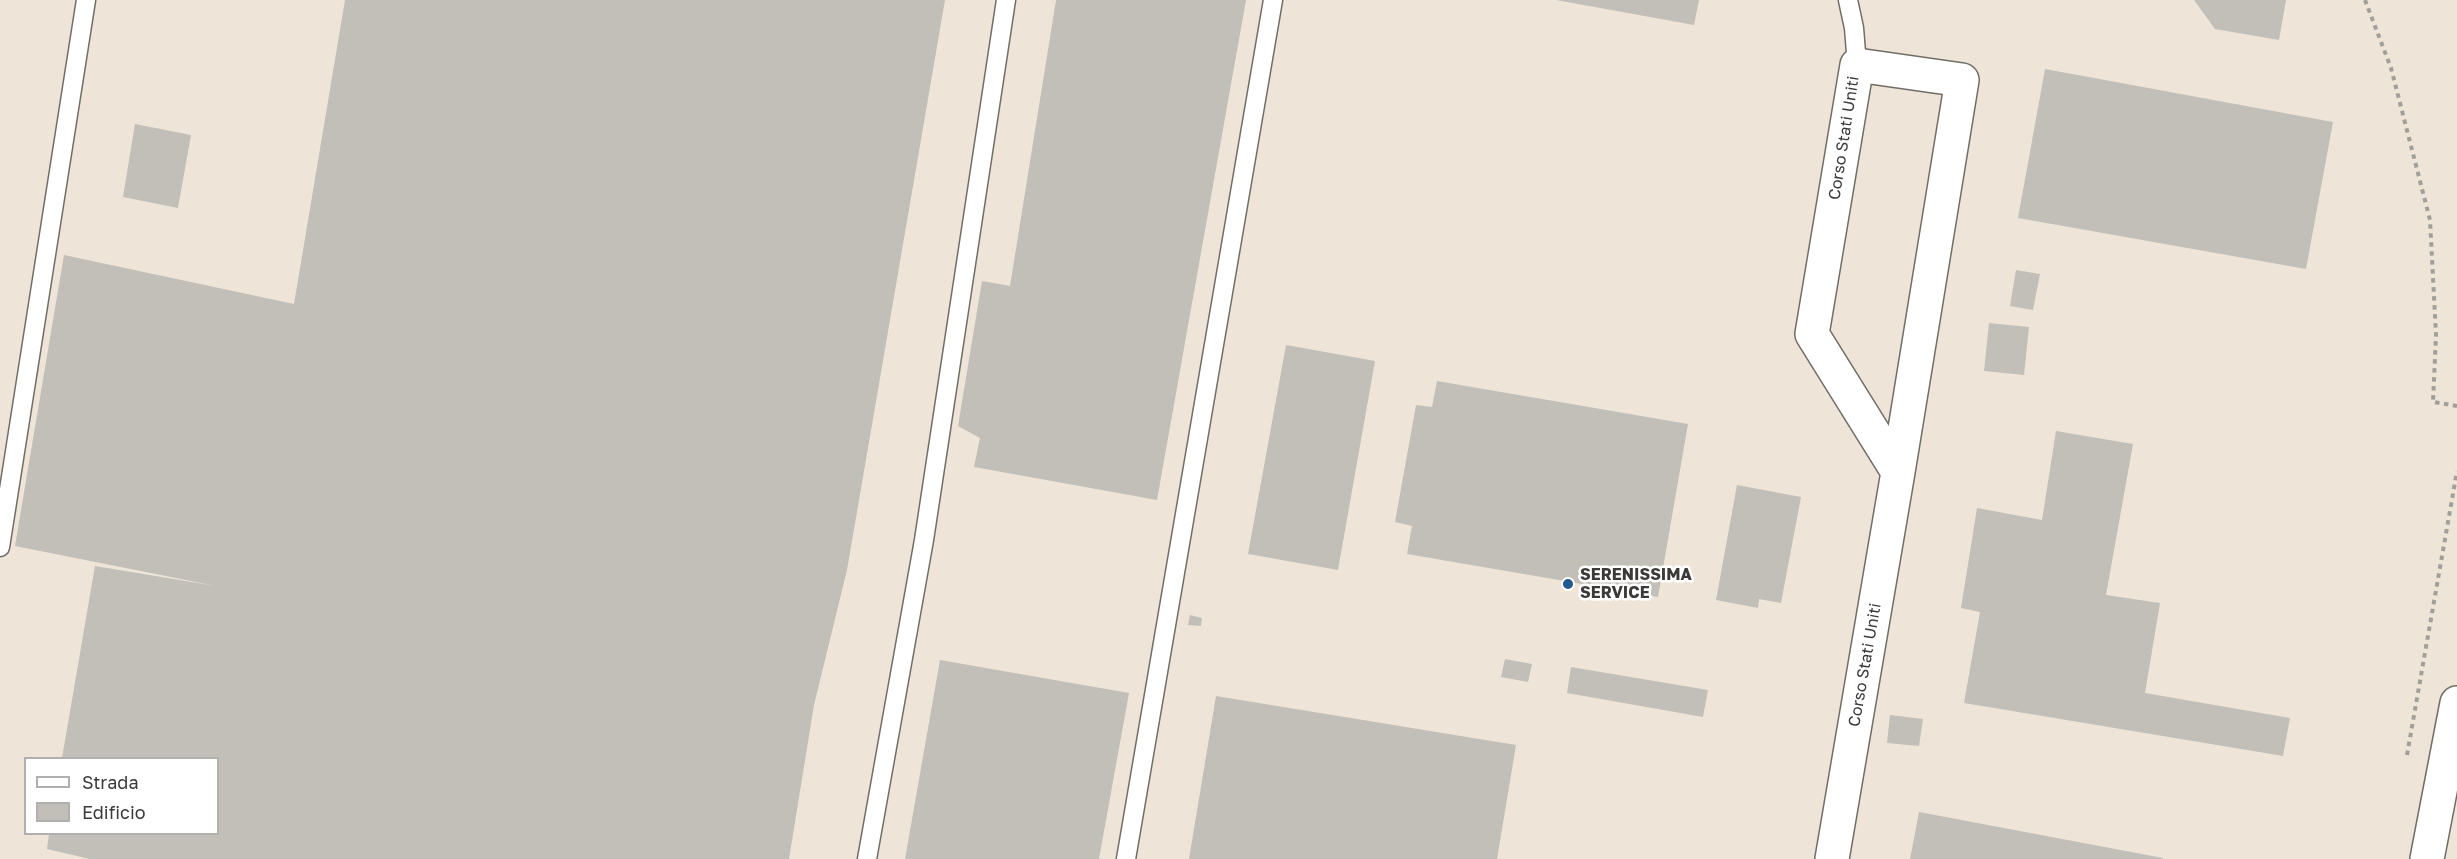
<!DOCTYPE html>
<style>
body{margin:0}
#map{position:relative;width:2457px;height:859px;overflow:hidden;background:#f6f1eb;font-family:"Golos Text",sans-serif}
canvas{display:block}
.legend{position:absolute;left:24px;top:757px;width:195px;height:78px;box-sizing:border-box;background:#fff;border:2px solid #b1b0af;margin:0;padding:8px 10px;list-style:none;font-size:18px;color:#3c3a38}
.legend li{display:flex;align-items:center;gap:12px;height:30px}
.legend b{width:30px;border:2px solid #b1b0af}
</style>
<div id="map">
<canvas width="2457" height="859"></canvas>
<ul class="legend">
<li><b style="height:8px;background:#fff"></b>Strada</li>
<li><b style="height:16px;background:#c2beb8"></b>Edificio</li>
</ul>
</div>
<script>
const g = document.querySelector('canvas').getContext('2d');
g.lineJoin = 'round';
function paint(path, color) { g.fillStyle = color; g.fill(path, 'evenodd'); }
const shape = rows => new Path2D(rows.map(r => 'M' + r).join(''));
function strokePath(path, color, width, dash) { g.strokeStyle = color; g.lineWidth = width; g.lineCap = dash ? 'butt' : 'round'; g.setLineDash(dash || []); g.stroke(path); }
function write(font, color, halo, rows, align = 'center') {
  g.font = font + ' "Golos Text",sans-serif'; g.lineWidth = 5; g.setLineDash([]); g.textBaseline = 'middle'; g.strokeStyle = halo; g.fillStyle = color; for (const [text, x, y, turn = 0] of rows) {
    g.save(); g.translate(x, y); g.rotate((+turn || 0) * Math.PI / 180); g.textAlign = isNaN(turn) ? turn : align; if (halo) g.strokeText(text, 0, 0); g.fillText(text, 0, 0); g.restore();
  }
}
paint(shape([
 [0,0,2457,0,2457,859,0,859],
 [26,758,218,758,218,834,26,834]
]), '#eee5d8');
paint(shape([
 [345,0,945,0,847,570,814,705,789,859,90,859,47,849,49,834,218,834,218,758,62,758,95,566,216,586,15,546,64,255,294,304],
 [1056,0,1246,0,1157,500,974,467,980,438,958,426,982,281,1010,286],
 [1556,0,1699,0,1694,25],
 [2194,0,2286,0,2279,40,2215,29],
 [2045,69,2333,122,2306,269,2018,218],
 [135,124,191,135,178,208,123,197],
 [2016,270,2040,274,2033,310,2010,306],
 [1989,323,2029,327,2024,375,1984,371],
 [1286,345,1375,361,1338,570,1248,554],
 [1437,381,1688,424,1658,597,1407,554,1412,526,1395,522,1416,405,1432,407],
 [2056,431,2133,444,2106,595,2160,603,2145,693,2290,718,2283,756,1964,703,1980,612,1961,608,1977,508,2042,520],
 [1737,485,1801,497,1781,603,1759,599,1758,608,1716,600],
 [1190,615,1202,618,1201,626,1188,625],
 [1505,659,1532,664,1528,682,1501,677],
 [940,660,1129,693,1099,859,905,859],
 [1571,667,1708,690,1703,717,1567,693],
 [1216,696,1516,745,1497,859,1189,859],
 [1890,715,1923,719,1919,746,1887,743],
 [1919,812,2163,858,2163,859,1910,859]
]), '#c2beb8');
const service = shape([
 [1848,0,1854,28,1857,65],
 [0,547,86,0],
 [867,859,924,540,1006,0],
 [1126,859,1273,0]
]);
const minor = shape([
 [1832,859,1898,472,1962,80,1857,65,1812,334,1898,472]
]);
const tertiary = shape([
 [2427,859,2457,703]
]);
strokePath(service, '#716d67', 21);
strokePath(minor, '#716d67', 36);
strokePath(tertiary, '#716d67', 36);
strokePath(shape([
 [2365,0,2391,68,2430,220,2436,335,2433,402,2457,406],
 [2407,755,2457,471]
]), '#a29e9a', 4, [4.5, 4.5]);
strokePath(service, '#fff', 18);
strokePath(minor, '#fff', 33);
strokePath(tertiary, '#fff', 33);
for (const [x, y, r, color] of [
 [1568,584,6,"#215991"]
]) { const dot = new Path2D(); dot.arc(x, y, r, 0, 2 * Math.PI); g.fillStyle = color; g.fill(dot); strokePath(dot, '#fff', 2); }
write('16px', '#3c3a38', '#fff', [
 ["Corso Stati Uniti",1844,138,-81],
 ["Corso Stati Uniti",1865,665,-80]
]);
write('bold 16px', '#3c3a38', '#fff', [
 ["SERENISSIMA",1580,575],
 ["SERVICE",1580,593]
], 'left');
</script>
